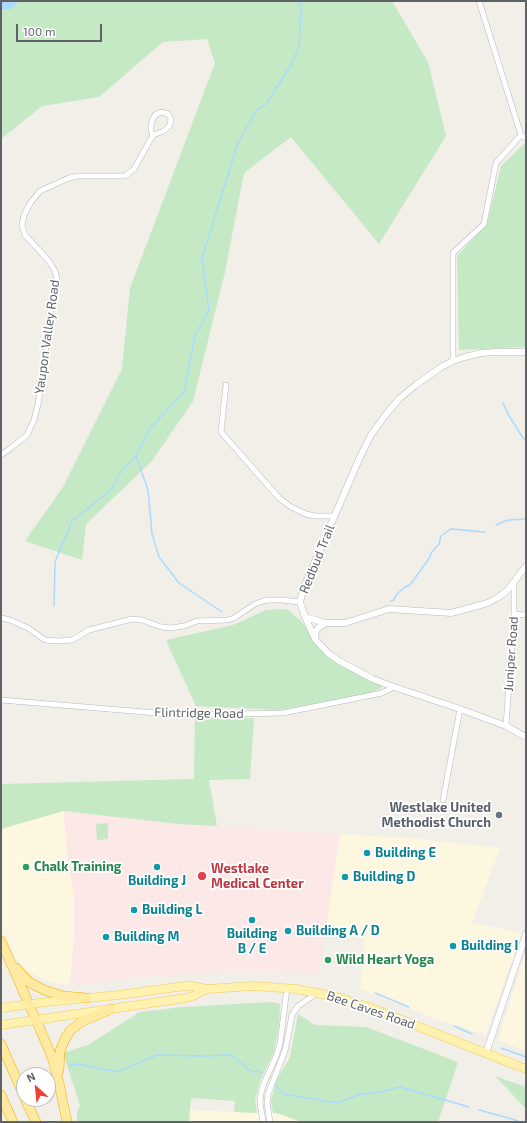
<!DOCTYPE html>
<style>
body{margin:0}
#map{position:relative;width:527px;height:1123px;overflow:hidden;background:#f1efe8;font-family:"Exo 2",sans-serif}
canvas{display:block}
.frame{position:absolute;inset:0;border:2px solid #5f6368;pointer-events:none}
.north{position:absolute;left:16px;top:1067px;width:40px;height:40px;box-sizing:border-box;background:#fff;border:1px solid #bfc1c3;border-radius:50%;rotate:333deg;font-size:11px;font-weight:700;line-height:16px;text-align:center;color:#5f6368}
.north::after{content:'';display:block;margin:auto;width:14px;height:18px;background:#ea4335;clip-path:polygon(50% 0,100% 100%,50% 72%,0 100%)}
.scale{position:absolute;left:16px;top:24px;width:86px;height:18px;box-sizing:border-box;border:2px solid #5f6368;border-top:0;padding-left:5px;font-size:12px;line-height:14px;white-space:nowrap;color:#5f6368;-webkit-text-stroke:3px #fff;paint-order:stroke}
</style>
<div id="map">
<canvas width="527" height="1123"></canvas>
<div class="frame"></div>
<div class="north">N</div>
<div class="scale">100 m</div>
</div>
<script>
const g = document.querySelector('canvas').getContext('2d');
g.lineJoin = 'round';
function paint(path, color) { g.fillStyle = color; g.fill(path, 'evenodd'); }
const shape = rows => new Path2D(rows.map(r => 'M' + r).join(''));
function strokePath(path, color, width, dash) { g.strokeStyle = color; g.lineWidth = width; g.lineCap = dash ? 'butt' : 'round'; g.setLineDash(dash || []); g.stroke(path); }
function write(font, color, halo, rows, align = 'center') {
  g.font = font + ' "Exo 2",sans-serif'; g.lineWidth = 3.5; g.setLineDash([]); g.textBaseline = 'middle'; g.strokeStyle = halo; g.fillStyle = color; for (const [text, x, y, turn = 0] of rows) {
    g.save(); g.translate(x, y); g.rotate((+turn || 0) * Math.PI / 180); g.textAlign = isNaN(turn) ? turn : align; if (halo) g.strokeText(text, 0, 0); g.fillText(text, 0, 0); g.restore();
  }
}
paint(shape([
 [64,811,67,853,74,898,74,937,70,985,52,983,24,970,6,942,1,929,1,829],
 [340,834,420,839,500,848,472,923,522,933,485,1035,436,1019,361,989,364,939,326,927],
 [526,953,526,1051,498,1040],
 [190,1110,280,1114,301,1122,189,1122]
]), '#fef7e0');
paint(shape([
 [64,811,178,824,340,834,318,975,281,971,227,971,158,976,70,985,74,937,74,898,67,853]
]), '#fce8e6');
paint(shape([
 [1,1,392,1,428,62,446,136,379,244,291,137,244,173,225,272,193,401,152,461,86,524,82,560,25,541,63,487,122,369,130,288,215,63,207,39,163,42,99,97,42,106,1,139],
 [524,144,526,145,526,347,459,350,457,256,487,224,501,166],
 [287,609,302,622,319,649,335,661,380,684,382,688,364,695,279,710,195,706,195,704,166,640,233,625,266,610],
 [195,718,254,718,250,779,209,780,217,826,178,824,64,811,1,829,1,784,194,779],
 [108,823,108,839,97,840,96,824],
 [272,1002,280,1004,279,1026,274,1052,260,1081,255,1100,257,1113,234,1112,235,1101,191,1098,189,1122,77,1122,77,1112,80,1105,63,1053,88,1045,140,1012,182,1007],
 [298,1014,315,1025,366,1027,458,1062,438,1122,301,1122,280,1114,273,1113,271,1101,276,1081,290,1057],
 [495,1076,526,1087,526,1109]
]), '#c5e8c5');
strokePath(shape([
 [503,403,508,414,521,435,524,439,526,439],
 [136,456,148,490,152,534,159,557,179,583,222,612],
 [496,525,508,520,526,519],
 [391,601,394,600,396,595,405,587,410,585,430,557,431,553,439,544,441,536,448,531,451,529,485,532],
 [54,606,55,562,72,521,111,490,121,472,136,456,150,428,184,392,195,335,209,310,202,258,238,143,256,111,267,103,291,65,299,47,301,7,298,1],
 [375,993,409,1007],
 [454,1026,472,1034],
 [501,1048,526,1057],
 [70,1065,77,1064,117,1072,157,1055,203,1056,231,1055,252,1072,259,1071,262,1073],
 [275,1085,284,1094,337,1103,358,1095,379,1092,400,1087,469,1107],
 [479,1110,512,1119,520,1122]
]), '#aadaff', 1.5);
strokePath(shape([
 [1,5,9,4,13,1]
]), '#aadaff', 10);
const minor = shape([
 [479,1,521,135,526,138],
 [453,361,453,253,484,224,496,163,521,135],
 [226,385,221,432,279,498,291,507,306,514,315,516,335,516],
 [1,455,12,447,27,435,34,420,38,404,41,385,52,298,57,279,55,271,49,261,25,235,22,225,24,215,31,202,40,191,69,178,78,176,125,176,134,169,153,135,164,131,170,125,171,119,168,114,161,112,155,115,152,121,151,125,151,131,153,135],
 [514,614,526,615],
 [1,618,10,620,28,628,45,640,58,641,72,640,89,630,132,619,142,620,161,627,171,628,184,626,197,621,228,620,234,618,255,604,263,601,270,600,281,600,300,602],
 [1,700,181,715,283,713,382,693,394,687],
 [506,726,514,614,514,582],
 [443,800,460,709],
 [263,1122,260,1103,261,1093,264,1083,275,1059,280,1044,287,988],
 [270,1122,267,1103,268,1094,285,1051,292,1015,298,1006,317,993]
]);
const tertiary = shape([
 [526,352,497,352,481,353,465,357,453,361,441,367,416,385,400,398,387,413,371,435,360,457,304,587,300,602,305,617,315,639,328,653,339,661,373,679,394,687,460,709,506,726,526,737],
 [305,617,326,623,345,623,389,609,451,613,488,603,497,598,507,591,526,566],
 [315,638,315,633,318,628,326,623],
 [486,1053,526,934]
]);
const primary = shape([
 [1,1008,46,1002,119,995,185,986,192,986,207,989,253,986,296,989,337,997,369,1007,526,1069],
 [1,1025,186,998,193,996,207,989]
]);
const trunk = shape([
 [1,941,40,1029,52,1057,59,1083,67,1122],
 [16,968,29,982,44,990,63,996,87,998],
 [1,1044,24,1096],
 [59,1071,60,1051,65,1039,70,1031,81,1022,111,1009],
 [1,1095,13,1122],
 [25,1099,36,1122]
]);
strokePath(minor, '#b5b8bc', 6);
strokePath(tertiary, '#b5b8bc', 7);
strokePath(primary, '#f2c960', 9);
strokePath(trunk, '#f9ab00', 10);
strokePath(minor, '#fff', 5);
strokePath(tertiary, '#fff', 6);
strokePath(primary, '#fff2af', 8);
strokePath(trunk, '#feeaa1', 9);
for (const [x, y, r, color] of [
 [499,815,4,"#6b7280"],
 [367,853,4,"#0f9aa8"],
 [26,867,4,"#2e9e5b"],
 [157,867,4,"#0f9aa8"],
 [202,876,5,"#e0444e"],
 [345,877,4,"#0f9aa8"],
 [134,910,4,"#0f9aa8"],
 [252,920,4,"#0f9aa8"],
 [288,931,4,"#0f9aa8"],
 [106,937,4,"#0f9aa8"],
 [453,946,4,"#0f9aa8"],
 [328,960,4,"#2e9e5b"]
]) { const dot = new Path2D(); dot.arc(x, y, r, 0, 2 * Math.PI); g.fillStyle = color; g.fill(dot); strokePath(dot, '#fff', 1.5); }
write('13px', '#5f6368', '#fff', [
 ["Yaupon Valley Road",47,337,-82],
 ["Redbud Trail",317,559,-68],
 ["Juniper Road",511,654,-86],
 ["Flintridge Road",199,713,1],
 ["Bee Caves Road",371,1010,19]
]);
write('bold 13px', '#5b616d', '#fff', [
 ["Westlake United",491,808],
 ["Methodist Church",491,823]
], 'right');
write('bold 13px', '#0d838f', '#fff', [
 ["Building E",375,853],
 ["Building D",353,877],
 ["Building J",157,881,"center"],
 ["Building L",142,910],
 ["Building A / D",296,931],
 ["Building",252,934,"center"],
 ["B / E",252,949,"center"],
 ["Building M",114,937],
 ["Building I",461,946]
], 'left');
write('bold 13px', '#27864d', '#fff', [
 ["Chalk Training",34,867],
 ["Wild Heart Yoga",336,960]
], 'left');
write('bold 13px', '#be3a42', '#fff', [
 ["Westlake",211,869],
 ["Medical Center",211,884]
], 'left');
</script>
